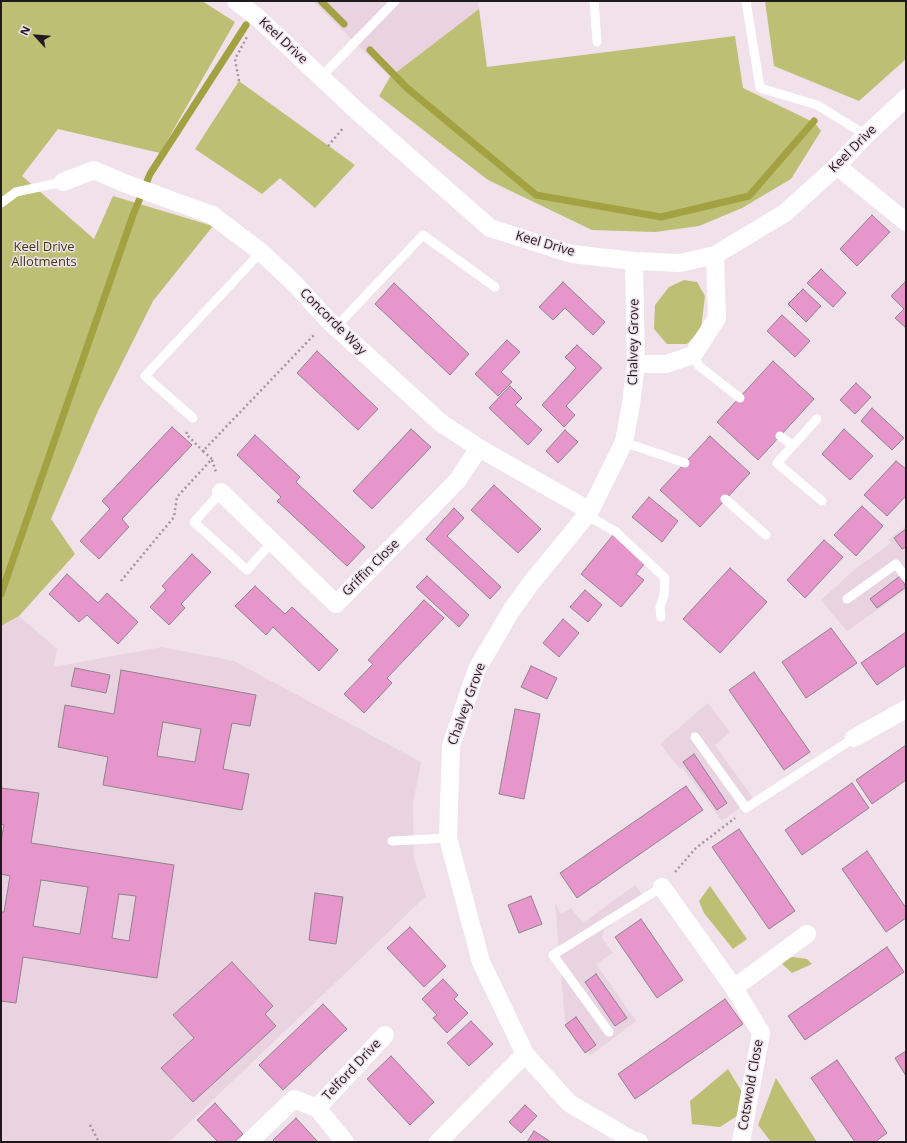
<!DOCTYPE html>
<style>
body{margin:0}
#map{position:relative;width:907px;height:1143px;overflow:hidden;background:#f1e1eb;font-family:"Open Sans",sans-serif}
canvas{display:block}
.frame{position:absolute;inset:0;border:2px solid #1f1a1d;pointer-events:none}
.north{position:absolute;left:16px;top:16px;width:40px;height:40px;-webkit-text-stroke:3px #f1e1eb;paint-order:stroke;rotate:296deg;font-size:11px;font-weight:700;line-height:16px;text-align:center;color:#1f1a1d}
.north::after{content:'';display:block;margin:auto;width:14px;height:18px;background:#1f1a1d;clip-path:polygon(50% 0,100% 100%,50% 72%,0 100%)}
</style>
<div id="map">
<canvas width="907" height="1143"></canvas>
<div class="frame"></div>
<div class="north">N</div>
</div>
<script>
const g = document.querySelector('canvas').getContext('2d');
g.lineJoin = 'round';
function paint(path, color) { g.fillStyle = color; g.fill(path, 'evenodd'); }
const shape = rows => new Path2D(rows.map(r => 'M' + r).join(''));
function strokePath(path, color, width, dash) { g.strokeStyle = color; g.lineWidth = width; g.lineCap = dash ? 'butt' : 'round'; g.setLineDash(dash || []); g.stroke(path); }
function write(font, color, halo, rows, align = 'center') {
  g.font = font + ' "Open Sans",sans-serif'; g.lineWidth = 3; g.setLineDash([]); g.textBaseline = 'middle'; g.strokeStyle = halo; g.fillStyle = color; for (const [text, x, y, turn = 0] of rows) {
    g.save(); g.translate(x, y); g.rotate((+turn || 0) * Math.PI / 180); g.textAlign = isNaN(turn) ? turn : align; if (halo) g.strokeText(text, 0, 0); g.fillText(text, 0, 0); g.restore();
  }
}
paint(shape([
 [313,1,478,1,479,9,390,77],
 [906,525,906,590,847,631,821,600,855,569,891,543,888,540],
 [19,616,57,649,53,667,162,647,234,661,421,762,413,804,414,858,426,896,169,1142,1,1142,1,626],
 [708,703,730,732,715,745,753,798,722,821,682,767,680,769,660,744],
 [635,885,645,899,604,930,602,938,613,953,596,964,636,1021,590,1056,565,1021,555,902,561,914,571,908,583,923]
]), '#e9d3e1');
paint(shape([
 [1,1,202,1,235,22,160,153,58,129,22,176,94,239,113,196,213,226,153,301,98,411,51,519,75,554,19,616,1,626],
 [765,1,906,1,906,59,859,101,774,66],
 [479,9,487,67,735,36,743,88,815,123,821,131,791,179,742,208,699,226,655,232,592,230,488,180,379,96,390,77],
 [239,81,355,165,315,208,280,178,262,194,195,149],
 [684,280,697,282,705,296,701,329,687,344,667,344,654,329,655,305,669,287],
 [710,886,747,939,733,949,704,913,699,901],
 [793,957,807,959,812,964,792,973,779,961],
 [728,1069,742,1092,737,1116,720,1127,692,1124,690,1101],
 [776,1078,817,1142,771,1142,758,1125]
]), '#bdbf75');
strokePath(shape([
 [321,1,344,24],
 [370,50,407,88,536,195,661,217,749,196,814,121],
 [1,594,133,215,150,174,246,25]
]), '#a2a243', 7);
const building = shape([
 [872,215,890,232,857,266,840,249,872,215],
 [821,269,846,293,833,307,807,283,821,269],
 [563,282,605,322,593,335,565,308,553,320,539,307,563,282],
 [905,282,906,283,906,328,895,318,904,309,891,296,905,282],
 [394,283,469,354,450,375,375,304,394,283],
 [803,289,821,306,806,322,788,304,803,289],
 [782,315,810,341,795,357,767,331,782,315],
 [507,340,520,352,501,372,512,382,498,396,475,374,507,340],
 [577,345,602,368,566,406,575,415,564,427,542,405,576,368,565,357,577,345],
 [317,351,378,409,358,430,297,373,317,351],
 [773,361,814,399,758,460,717,422,773,361],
 [856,383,871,397,855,414,840,400,856,383],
 [510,386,522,398,515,405,542,430,528,445,489,408,510,386],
 [872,408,904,438,892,450,861,421,872,408],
 [172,427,192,445,122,519,129,527,99,559,80,541,110,509,102,501,172,427],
 [411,429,431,447,372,509,353,491,411,429],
 [844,429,873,456,850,480,822,454,844,429],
 [565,430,578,442,558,463,546,451,565,430],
 [255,435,300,477,296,482,365,547,347,566,277,501,281,497,237,455,255,435],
 [710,436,750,473,700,527,660,490,710,436],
 [896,461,906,469,906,496,887,516,864,495,896,461],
 [494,485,541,529,518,553,471,510,494,485],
 [649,497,678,521,662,542,632,517,649,497],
 [862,506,883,526,856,556,834,535,862,506],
 [454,508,464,518,447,536,501,587,490,599,426,539,454,508],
 [906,529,906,547,902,549,894,538,906,529],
 [614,534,646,562,636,574,644,580,621,607,581,574,614,534],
 [824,540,843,557,805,598,787,580,824,540],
 [192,554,211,572,181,604,185,608,169,625,150,607,166,590,162,586,192,554],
 [730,568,767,602,720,653,683,619,730,568],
 [67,574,98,603,107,593,138,622,118,644,87,615,79,622,49,594,67,574],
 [427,576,469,615,459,627,416,587,427,576],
 [900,576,906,587,877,608,870,599,900,576],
 [255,586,285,614,292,607,338,650,319,671,273,627,266,635,235,606,255,586],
 [585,590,602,605,588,622,570,607,585,590],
 [424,600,444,618,387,678,392,683,364,713,344,694,373,664,368,660,424,600],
 [563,619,579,633,559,657,543,643,563,619],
 [831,628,857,663,806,698,782,662,831,628],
 [906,632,906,665,877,685,861,663,906,632],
 [531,666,557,678,547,699,521,687,531,666],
 [75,668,110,675,106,693,71,686,75,668],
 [121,670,256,695,250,726,232,723,223,769,249,774,242,810,103,785,108,757,58,747,65,705,114,714,121,670],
 [163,722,201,729,195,762,157,756,163,722],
 [754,672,810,752,784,770,729,690,754,672],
 [515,709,540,714,524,799,499,794,515,709],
 [906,745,906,780,872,804,856,780,906,745],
 [694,754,727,803,717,810,683,762,694,754],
 [852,783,869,808,802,855,785,830,852,783],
 [686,786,703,810,577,898,560,873,686,786],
 [1,788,39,793,31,843,174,865,157,978,23,957,16,1003,1,1001,1,912,4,912,10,876,1,874,1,842,4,825,1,824,1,788],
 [41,880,88,887,80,934,33,926,41,880],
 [119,894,136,896,129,941,112,938,119,894],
 [739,829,795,911,769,929,712,847,739,829],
 [867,851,906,908,906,918,886,932,842,869,867,851],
 [315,893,343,897,336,944,309,940,315,893],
 [531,896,542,924,519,933,508,905,531,896],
 [641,919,683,980,657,998,615,937,641,919],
 [410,927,446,966,424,987,387,948,410,927],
 [887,947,904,972,805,1040,788,1016,887,947],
 [232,962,273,1006,265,1014,276,1026,193,1102,161,1068,194,1038,173,1015,232,962],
 [596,974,627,1018,615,1026,585,982,596,974],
 [443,979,458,995,454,999,468,1013,447,1033,433,1018,437,1015,422,999,443,979],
 [725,999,743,1024,635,1099,618,1074,725,999],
 [323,1004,347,1029,283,1090,259,1065,323,1004],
 [576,1017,596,1045,585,1053,565,1025,576,1017],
 [471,1021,493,1044,469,1066,447,1043,471,1021],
 [906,1051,906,1076,895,1058,906,1051],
 [391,1056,434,1102,410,1125,367,1079,391,1056],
 [837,1060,887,1133,875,1142,855,1142,811,1078,837,1060],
 [215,1103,243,1134,234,1142,218,1142,197,1120,215,1103],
 [525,1105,537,1116,521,1133,509,1122,525,1105],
 [296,1118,318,1142,275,1142,273,1140,296,1118],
 [534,1131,551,1142,527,1142,534,1131]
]);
paint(building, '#e796cc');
strokePath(building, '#91838c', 1);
strokePath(shape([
 [239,81,235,59,248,35],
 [328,146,344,127],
 [187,432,186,434,203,451],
 [212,460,216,472],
 [121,581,174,517,177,497,212,459,203,451,314,335],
 [675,872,696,848,735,818],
 [90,1125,99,1142]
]), '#a1969d', 2.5, [2, 3]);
strokePath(shape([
 [594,1,597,42],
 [746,1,760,88,817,105,866,135],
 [321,77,395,1],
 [1,203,16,192,63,182],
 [336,327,423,235,495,287],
 [693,355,699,366,740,398],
 [193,418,145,376,261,252],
 [817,419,777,463,822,501],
 [780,436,792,445],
 [624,442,685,463],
 [221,492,194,522,247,570,272,542],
 [725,499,766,535],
 [587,515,616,532,665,578,664,595,660,607,661,617],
 [847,599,896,564,906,578],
 [695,737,746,808,854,738],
 [392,841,448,838],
 [609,1032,553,955,662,887]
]), '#fff', 9);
strokePath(shape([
 [236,1,257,17,357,111,490,228,572,254,634,261,680,263,715,255,785,213,837,166,866,135,906,98],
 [837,166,906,222],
 [63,182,94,170,124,183,212,215,261,252,295,284,328,320,441,423,479,448,590,511],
 [634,261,636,364,631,404,624,442,590,511,531,583,511,611,477,669,451,746,448,838,481,962,525,1054,569,1103,632,1140,639,1142],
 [636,364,666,364,693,355,717,318,715,255],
 [221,492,336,604,457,481,479,448],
 [854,738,906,709],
 [662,887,734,988,761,1033,741,1142],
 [734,988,807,934],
 [317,1108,385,1035],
 [249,1142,294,1099,317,1108,345,1142],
 [438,1142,525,1054]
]), '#fff', 18);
write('13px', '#1f1a1d', '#f1e1eb', [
 ["Keel Drive",283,41,43],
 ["Keel Drive",853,149,-45],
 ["Keel Drive",545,244,16],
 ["Concorde Way",333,322,45],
 ["Chalvey Grove",634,342,-89],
 ["Griffin Close",371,568,-45],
 ["Chalvey Grove",467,704,-70],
 ["Telford Drive",352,1070,-47],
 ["Cotswold Close",751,1085,-80]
]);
write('13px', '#3b3b13', '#f1e1eb', [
 ["Keel Drive",44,247],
 ["Allotments",44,262]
]);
</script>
